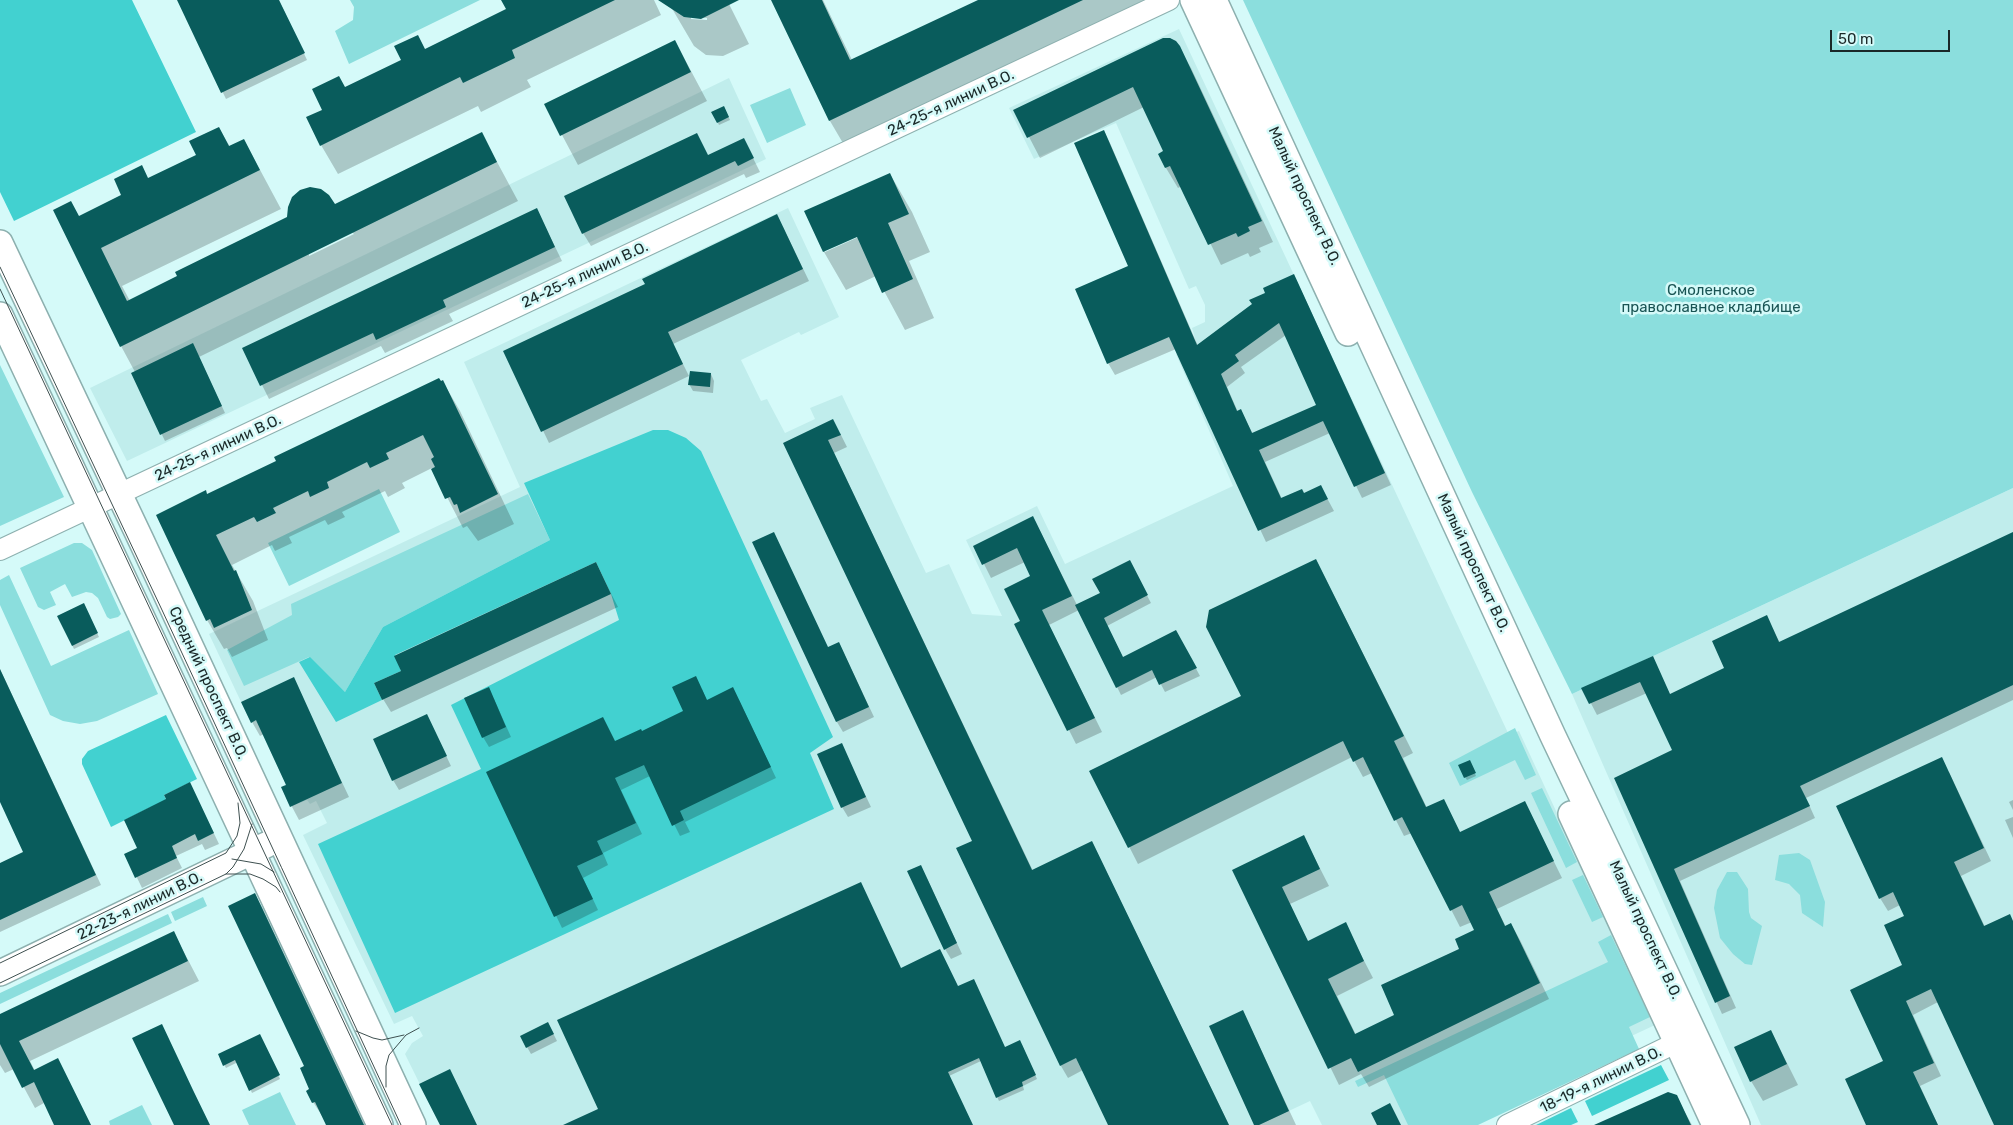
<!DOCTYPE html>
<meta charset="utf-8">
<style>
body{margin:0}
#map{position:relative;width:2013px;height:1125px;overflow:hidden;background:#d5faf9;font-family:Rubik,sans-serif}
canvas{display:block}
.scale{position:absolute;left:1830px;top:30px;width:120px;height:22px;box-sizing:border-box;border:2px solid #1a2828;border-top:0;padding-left:6px;font-size:15px;line-height:18px;white-space:nowrap;color:#1a2828;-webkit-text-stroke:4px #d5faf9;paint-order:stroke}
</style>
<div id="map">
<canvas width="2013" height="1125"></canvas>
<div class="scale">50 m</div>
</div>
<script>
const g = document.querySelector('canvas').getContext('2d');
g.lineJoin = 'round';
function paint(path, color) { g.fillStyle = color; g.fill(path, 'evenodd'); }
const shape = rows => new Path2D(rows.map(r => 'M' + r).join(''));
function strokePath(path, color, width, dash) { g.strokeStyle = color; g.lineWidth = width; g.lineCap = dash ? 'butt' : 'round'; g.setLineDash(dash || []); g.stroke(path); }
function write(font, color, halo, rows, align = 'center') {
  g.font = font + ' Rubik,sans-serif'; g.lineWidth = 5; g.setLineDash([]); g.textBaseline = 'middle'; g.strokeStyle = halo; g.fillStyle = color; for (const [text, x, y, turn = 0] of rows) {
    g.save(); g.translate(x, y); g.rotate((+turn || 0) * Math.PI / 180); g.textAlign = isNaN(turn) ? turn : align; if (halo) g.strokeText(text, 0, 0); g.fillText(text, 0, 0); g.restore();
  }
}
paint(shape([
 [1179,29,1509,735,1519,731,1655,1025,1441,1125,1322,1125,1310,1101,1259,1125,440,1125,405,1054,412,1043,423,1036,412,1016,394,1024,303,835,327,823,316,801,310,804,307,800,290,807,281,787,286,784,256,721,251,723,209,634,520,487,464,362,788,208,839,317,801,335,799,332,741,360,761,401,767,399,785,433,815,419,810,408,842,395,926,573,949,564,972,614,1002,616,966,540,1037,506,1065,564,1233,486,1176,354,1196,342,1192,328,1205,322,1205,305,1196,286,1189,289,1116,123,1034,159,1009,108],
 [729,78,766,159,127,461,90,388],
 [2013,488,2013,1125,1761,1125,1572,694]
]), '#c0edec');
paint(shape([
 [350,0,480,0,349,64,335,31,353,20,354,7],
 [1243,0,2013,0,2013,488,1572,694,1472,492],
 [790,88,806,125,767,143,750,105],
 [0,365,64,497,0,526],
 [379,489,400,532,289,586,268,543],
 [528,494,550,540,383,627,345,692,309,657,244,686,227,650,292,615,291,604],
 [74,543,82,543,92,550,121,614,118,617,110,619,107,617,98,598,92,593,86,592,72,597,65,584,50,592,56,605,44,610,38,607,20,568],
 [9,575,51,666,129,630,158,694,97,721,80,724,63,721,50,715,0,605,0,580],
 [1515,728,1536,775,1525,780,1515,760,1460,786,1449,763],
 [1542,788,1577,862,1566,868,1531,793],
 [1799,853,1810,860,1825,902,1823,927,1802,913,1800,895,1789,884,1775,880,1779,855],
 [1727,872,1737,872,1748,889,1749,912,1751,918,1762,926,1752,965,1745,964,1733,954,1720,938,1714,908,1717,890],
 [1583,875,1603,917,1592,922,1572,880],
 [203,897,207,906,175,921,171,912],
 [168,914,172,923,0,1004,0,993],
 [1611,935,1650,1017,1629,1027,1639,1049,1478,1125,1408,1125,1384,1075,1358,1087,1355,1081,1608,962,1598,942],
 [280,1092,296,1125,249,1125,242,1110],
 [142,1105,152,1125,110,1125,109,1121]
]), '#8bdedd');
paint(shape([
 [0,0,132,0,196,132,14,221,0,192],
 [653,430,668,430,686,438,701,451,833,737,810,753,834,809,395,1013,318,844,481,769,451,705,619,620,611,594,596,562,395,655,401,671,374,683,382,700,336,722,299,662,310,657,345,692,383,627,550,540,524,483],
 [166,715,197,779,164,795,170,808,151,807,111,827,82,764,82,759,88,751],
 [1661,1065,1669,1080,1592,1116,1585,1101],
 [1571,1108,1578,1122,1571,1125,1536,1125]
]), '#42d1d0');
paint(shape([
 [178,0,279,0,307,60,226,99],
 [503,0,654,0,661,15,527,80,531,87,481,112,478,106,338,174,321,145,324,110,345,89,508,10],
 [667,0,727,0,749,44,723,56,706,55,694,46],
 [691,17,707,18,707,20,691,19],
 [772,0,823,0,852,60,980,0,1159,0,847,150,830,121],
 [675,41,707,101,578,165,546,105],
 [1179,47,1191,68,1273,242,1259,248,1261,252,1250,257,1248,253,1221,265,1182,186,1178,188,1166,168,1160,154,1165,152,1144,107,1040,158,1015,110],
 [724,107,730,120,719,125,713,112],
 [219,128,230,147,244,140,281,209,122,286,130,301,289,218,335,206,482,134,518,201,199,357,225,413,165,441,132,373,135,372,121,346,79,217,197,156],
 [352,232,354,234,309,256,309,253],
 [1104,131,1110,143,1198,346,1300,288,1391,485,1362,498,1330,433,1265,462,1282,499,1304,495,1327,498,1334,511,1266,542,1176,349,1115,375,1108,363,1129,267],
 [1286,335,1318,406,1253,434,1241,411,1238,412,1227,387,1245,373,1241,367],
 [744,140,760,172,746,178,744,174,591,246,583,233,708,156],
 [890,174,912,212,930,252,909,261,934,318,905,330,876,276,846,290,824,252,806,212],
 [862,233,863,235,825,252,825,250],
 [537,210,562,261,449,314,453,321,385,353,381,346,269,399,244,349],
 [783,227,809,281,673,344,689,376,549,443,505,352],
 [711,374,714,381,713,393,693,391,689,384],
 [443,382,460,411,514,524,478,541,467,526,463,528,432,468,402,483,405,488,388,497,385,491,342,512,345,517,328,525,325,520,289,537,292,543,275,551,272,545,232,565,253,601,268,640,232,657,227,648,224,649,207,620,158,515,207,495],
 [840,433,847,447,834,453,1033,871,1092,842,1229,1125,1110,1125,1083,1070,1068,1078,1061,1066,957,849,973,841,785,444],
 [1040,531,1077,605,1101,593,1133,569,1151,603,1107,626,1123,658,1180,639,1200,676,1165,692,1157,677,1121,695,1079,610,1049,625,1102,732,1076,744,1016,625,1022,622,1032,577,1025,562,991,578,975,546],
 [2013,533,2013,700,1806,798,1815,818,1680,881,1736,1008,1722,1014,1616,778,1674,751,1647,693,1597,715,1583,688,1652,658,1670,695,1726,669,1773,629,1780,643],
 [1316,560,1413,753,1403,758,1427,808,1443,800,1460,833,1525,803,1562,878,1497,909,1506,927,1511,924,1520,940,1549,999,1369,1087,1361,1074,1339,1085,1234,870,1304,837,1329,886,1290,904,1308,942,1345,924,1373,978,1337,996,1356,1035,1396,1016,1461,949,1476,930,1472,922,1460,927,1412,833,1404,836,1372,773,1363,777,1352,757,1138,864,1091,772,1242,697],
 [596,564,618,607,391,712,383,699,403,671],
 [83,604,99,637,74,649,58,616],
 [839,643,874,717,843,732,837,722,828,648],
 [0,669,101,885,0,932,0,865,25,853,0,799],
 [293,679,349,797,299,820,282,788,288,785,264,734,260,736,252,722],
 [702,689,707,701,739,700,776,778,685,822,690,832,680,836,650,776,621,790,642,834,603,853,608,865,583,878,598,910,562,928,487,773,615,742,642,732,685,712],
 [494,699,511,737,489,747,483,737],
 [427,716,451,766,399,790,393,780],
 [841,744,871,807,848,817,842,807],
 [1469,761,1476,776,1467,780,1465,777],
 [1949,772,1991,861,1961,876,1985,927,2013,922,2013,1125,1996,1125,1938,1002,1913,1015,1941,1076,1920,1086,1938,1125,1868,1125,1885,1062,1904,966,1905,917,1900,905,1888,911,1880,898],
 [195,794,219,844,205,850,202,844,176,856,182,868,142,888,126,855,139,848],
 [2013,800,2013,810,2009,802],
 [2013,817,2013,838,2005,820],
 [926,876,962,954,951,959,945,949],
 [255,895,263,909,365,1125,328,1125,313,1102,306,1067],
 [174,933,199,981,30,1061,35,1071,58,1060,91,1125,56,1125,44,1103,35,1108,14,1069,5,1073,0,1065,0,1015],
 [901,970,958,988,1005,1049,1022,1045,1037,1079,1023,1086,1024,1090,999,1101,981,1061,949,1076,972,1125,566,1125],
 [1242,1012,1250,1026,1296,1125,1256,1125],
 [552,1031,557,1041,531,1054,527,1047],
 [1771,1031,1798,1085,1763,1101,1751,1081],
 [260,1036,280,1079,252,1093,238,1062,226,1068,219,1055],
 [1676,1096,1692,1125,1598,1125]
]), '#0003');
paint(shape([
 [177,0,279,0,305,53,221,93],
 [501,0,615,0,512,50,515,58,463,83,460,77,320,146,306,117,322,110,312,89,339,76,345,87,401,60,394,46,418,35,425,49,506,9],
 [658,0,739,0,701,19,684,17],
 [771,0,822,0,850,60,978,0,1083,0,829,121],
 [1163,38,1170,38,1176,41,1180,46,1262,221,1248,227,1250,231,1238,237,1236,233,1208,245,1170,166,1165,168,1158,154,1163,151,1133,87,1027,138,1013,110],
 [675,40,691,72,560,136,544,104],
 [724,106,729,117,717,123,711,112],
 [219,127,229,146,244,139,260,170,101,248,127,301,177,276,175,272,287,217,288,207,292,197,300,190,310,187,321,189,329,195,335,204,482,132,497,162,120,347,53,210,71,201,79,216,121,195,114,179,142,165,148,178,196,155,189,141],
 [1104,130,1197,345,1252,304,1249,300,1265,293,1263,288,1294,274,1385,473,1354,487,1323,421,1259,450,1281,498,1302,489,1304,493,1321,485,1328,499,1258,531,1169,337,1107,364,1075,289,1128,266,1074,143],
 [1279,323,1316,405,1252,433,1241,409,1237,411,1221,374,1239,361,1235,355],
 [697,133,708,155,744,138,754,158,738,166,735,161,582,234,564,196],
 [890,173,909,214,888,223,913,279,882,293,857,237,823,252,804,211],
 [537,208,555,247,443,300,446,307,376,340,373,333,260,386,242,348],
 [777,214,803,269,668,332,683,364,541,432,503,351,645,284,642,279],
 [193,343,222,406,160,435,131,373],
 [690,371,711,373,710,387,688,385],
 [439,378,441,381,443,380,498,494,460,513,457,504,454,505,450,497,445,499,431,469,435,467,431,459,434,457,423,435,386,453,389,459,370,468,367,462,327,482,329,488,310,497,308,491,273,508,276,513,257,522,254,517,216,535,234,571,236,570,252,610,214,628,210,619,206,621,156,515,206,490,207,494,276,461,274,457],
 [833,419,841,435,828,440,1032,870,1092,841,1229,1125,1108,1125,1076,1058,1060,1066,956,848,972,841,783,443],
 [1033,516,1072,596,1042,610,1095,718,1067,731,1014,624,1020,621,1004,589,1030,576,1017,548,982,565,973,546],
 [774,532,828,647,839,642,869,707,836,722,752,542],
 [2013,532,2013,685,1800,786,1810,806,1674,869,1730,996,1715,1003,1614,778,1672,750,1640,682,1589,704,1581,688,1653,656,1670,694,1724,668,1712,641,1767,615,1779,642],
 [1316,559,1404,736,1394,741,1426,807,1444,799,1460,832,1525,801,1554,861,1489,892,1505,926,1511,923,1540,983,1358,1072,1351,1058,1328,1069,1232,870,1304,835,1320,869,1282,887,1308,941,1346,922,1364,961,1328,979,1355,1034,1394,1015,1381,985,1459,949,1455,939,1474,930,1462,905,1450,911,1402,817,1394,821,1363,757,1353,762,1343,741,1128,848,1089,771,1241,696,1206,627,1209,610],
 [1130,560,1148,595,1104,618,1123,657,1176,630,1197,668,1159,685,1152,670,1116,688,1075,605,1100,593,1092,579],
 [596,562,611,594,382,700,374,683,401,671,394,656],
 [84,603,98,633,72,646,57,616],
 [0,669,96,875,0,920,0,863,23,852,0,802],
 [696,676,707,700,733,687,771,767,680,811,684,820,672,826,644,765,615,778,636,823,597,841,603,854,577,866,593,899,554,917,486,772,603,717,615,741,641,729,642,731,683,711,672,687],
 [294,677,342,783,290,807,281,787,286,785,256,720,251,723,241,702],
 [489,687,506,727,482,738,464,698],
 [427,714,447,756,392,781,373,739],
 [842,743,866,797,841,808,817,754],
 [1942,757,1984,848,1954,862,1984,926,2010,914,2013,921,2013,1125,1994,1125,1931,989,1906,1001,1934,1063,1913,1072,1938,1125,1866,1125,1845,1079,1883,1061,1850,990,1902,965,1884,925,1904,916,1893,892,1879,899,1836,806],
 [1470,760,1476,773,1464,778,1458,765],
 [190,782,214,833,198,841,195,834,172,846,177,858,135,878,124,854,137,848,124,820,166,799,164,795],
 [921,865,957,943,944,950,907,871],
 [861,882,901,968,940,949,958,986,974,979,1005,1047,1020,1040,1036,1075,1022,1082,1023,1086,996,1098,979,1058,948,1072,973,1125,563,1125,598,1109,557,1020],
 [255,893,279,944,364,1125,326,1125,315,1102,312,1103,306,1091,309,1089,300,1068,304,1066,228,906],
 [174,931,188,961,19,1041,34,1070,58,1058,91,1125,54,1125,34,1082,22,1088,0,1044,0,1014],
 [1243,1010,1289,1111,1259,1125,1254,1125,1209,1026],
 [548,1022,554,1034,526,1048,520,1036],
 [162,1024,193,1090,210,1125,174,1125,132,1038],
 [1771,1030,1787,1064,1750,1082,1734,1047],
 [260,1034,280,1075,249,1091,235,1060,223,1066,218,1054],
 [450,1069,477,1125,440,1125,419,1084],
 [1668,1092,1677,1095,1691,1125,1594,1125],
 [1390,1103,1401,1125,1377,1125,1371,1113]
]), '#095c5c');
const minor = shape([
 [0,550,1169,0],
 [1507,1125,1690,1036]
]);
const major = shape([
 [1193,0,1348,333],
 [1214,0,1553,736,1637,912,1737,1125],
 [0,243,141,540,413,1125],
 [0,315,380,1125],
 [1571,814,1715,1125],
 [0,973,266,845]
]);
strokePath(minor, '#8db0af', 22);
strokePath(major, '#8db0af', 28);
strokePath(minor, '#fff', 20);
strokePath(major, '#fff', 25);
strokePath(shape([
 [0,267,162,610,401,1125],
 [0,289,392,1125],
 [232,859,261,864,274,872],
 [226,874,250,874,263,879,276,887,280,892],
 [0,963,226,853,237,836,240,823,238,803],
 [0,983,226,874,233,867,244,849,252,824],
 [356,1031,373,1038,382,1040,404,1035],
 [386,1087,386,1066,389,1055,406,1035,419,1028]
]), '#3e5050', 1);
write('15px', '#1a2828', '#d5faf9', [
 ["24-25-я линии В.О.",951,103,-25],
 ["Малый проспект В.О.",1304,196,65],
 ["24-25-я линии В.О.",585,275,-25],
 ["24-25-я линии В.О.",218,448,-25],
 ["Малый проспект В.О.",1473,563,65],
 ["Средний проспект В.О.",208,683,65],
 ["22-23-я линии В.О.",140,906,-26],
 ["Малый проспект В.О.",1645,930,65],
 ["18-19-я линии В.О.",1601,1080,-26]
]);
write('15px', '#195454', '#d5faf9', [
 ["Смоленское",1711,291],
 ["православное кладбище",1711,308]
]);
</script>
